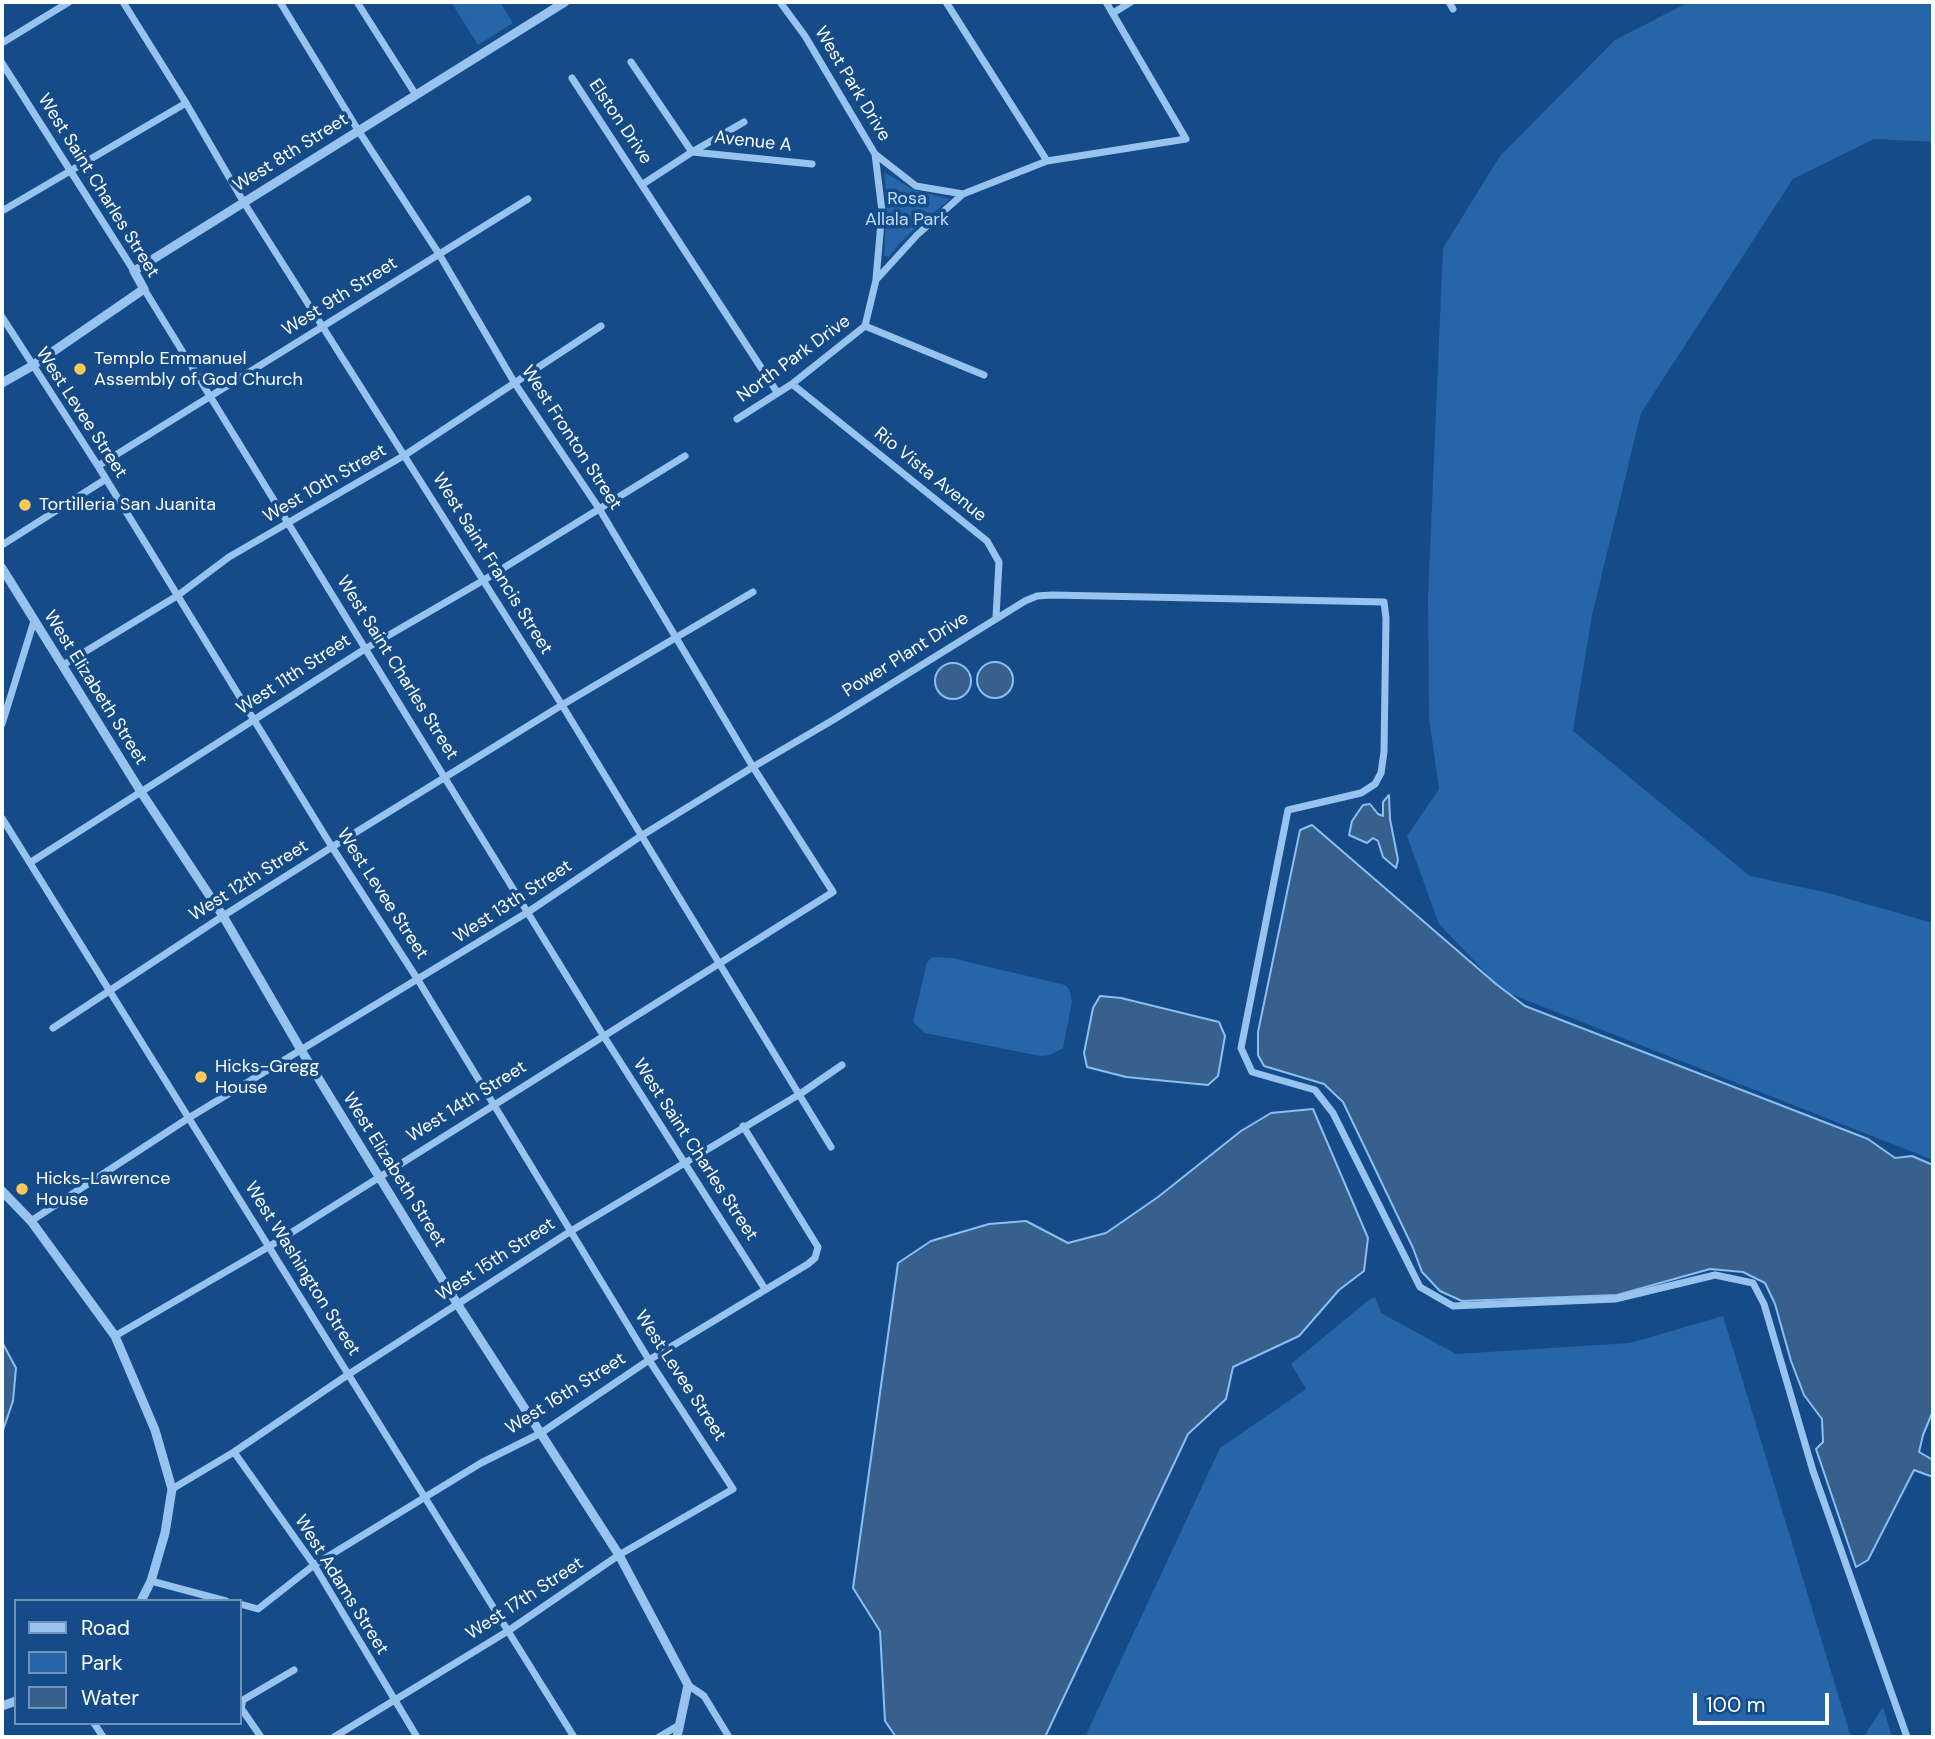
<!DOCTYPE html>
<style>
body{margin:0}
#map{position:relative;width:1935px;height:1739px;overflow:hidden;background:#144b88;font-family:"DM Sans",sans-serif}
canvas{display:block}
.frame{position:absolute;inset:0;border:4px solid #fff;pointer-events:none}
.legend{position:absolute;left:14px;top:1599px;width:228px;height:126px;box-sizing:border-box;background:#144b88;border:2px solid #7293b8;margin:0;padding:9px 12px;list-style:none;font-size:21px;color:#fff}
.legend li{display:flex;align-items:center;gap:14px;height:35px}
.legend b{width:35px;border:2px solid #7293b8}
.scale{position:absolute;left:1693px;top:1693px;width:136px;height:32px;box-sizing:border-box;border:4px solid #fff;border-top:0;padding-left:9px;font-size:21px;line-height:24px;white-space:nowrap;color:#fff;-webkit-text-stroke:5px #144b88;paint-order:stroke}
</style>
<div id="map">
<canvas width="1935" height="1739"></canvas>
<div class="frame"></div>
<ul class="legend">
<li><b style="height:9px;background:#99c3ef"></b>Road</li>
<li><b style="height:19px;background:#2665a7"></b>Park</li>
<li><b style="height:19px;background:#37608d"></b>Water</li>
</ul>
<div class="scale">100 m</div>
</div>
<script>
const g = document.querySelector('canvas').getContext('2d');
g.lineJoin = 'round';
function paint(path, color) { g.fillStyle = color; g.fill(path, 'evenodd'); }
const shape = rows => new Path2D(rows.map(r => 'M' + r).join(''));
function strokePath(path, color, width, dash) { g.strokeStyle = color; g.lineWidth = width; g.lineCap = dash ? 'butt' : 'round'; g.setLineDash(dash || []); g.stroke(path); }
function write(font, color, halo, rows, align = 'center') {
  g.font = font + ' "DM Sans",sans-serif'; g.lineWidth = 7; g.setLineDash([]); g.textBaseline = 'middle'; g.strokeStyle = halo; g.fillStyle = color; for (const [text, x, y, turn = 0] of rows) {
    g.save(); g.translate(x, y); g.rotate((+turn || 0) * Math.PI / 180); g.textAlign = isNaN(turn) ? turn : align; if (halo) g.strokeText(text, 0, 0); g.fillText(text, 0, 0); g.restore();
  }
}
paint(shape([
 [451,2,500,2,513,23,478,45],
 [1689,2,1933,2,1933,142,1874,139,1793,179,1641,413,1592,615,1573,731,1750,876,1828,893,1933,923,1933,1160,1503,991,1439,924,1407,836,1439,789,1429,718,1428,597,1443,248,1500,156,1615,40],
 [884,172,914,190,950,199,918,226,899,244,889,257,884,256,887,200],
 [933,957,952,958,1065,985,1069,989,1072,1002,1063,1048,1050,1055,1040,1056,925,1033,913,1022,927,962],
 [1375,1297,1381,1313,1456,1354,1630,1343,1723,1316,1851,1737,1085,1737,1220,1448,1306,1389,1291,1364,1370,1299],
 [1883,1707,1892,1737,1865,1737,1868,1730]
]), '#2665a7');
const water = shape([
 '977 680a18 18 0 1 1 36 0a18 18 0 1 1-36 0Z',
 '935 681a18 18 0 1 1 36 0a18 18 0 1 1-36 0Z',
 [1389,795,1390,819,1398,860,1396,868,1383,857,1378,841,1373,838,1367,843,1349,835,1352,821,1363,805,1370,804,1378,814,1383,816,1383,802,1389,795],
 [1312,825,1496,984,1525,1006,1868,1139,1895,1158,1912,1156,1933,1165,1933,1411,1923,1435,1919,1452,1933,1460,1933,1477,1914,1470,1868,1560,1856,1567,1816,1449,1823,1442,1822,1419,1804,1395,1791,1361,1775,1304,1765,1283,1743,1272,1710,1269,1617,1295,1462,1301,1440,1291,1422,1272,1413,1248,1343,1102,1324,1084,1264,1066,1258,1055,1258,1032,1300,830,1312,825],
 [1100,996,1121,998,1219,1022,1225,1036,1218,1076,1208,1085,1126,1077,1087,1067,1084,1053,1093,1008,1100,996],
 [1313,1109,1368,1238,1364,1271,1339,1290,1299,1336,1233,1367,1226,1399,1188,1434,1045,1737,896,1737,885,1721,880,1631,853,1588,898,1263,931,1241,989,1224,1026,1221,1068,1243,1106,1233,1158,1197,1241,1131,1271,1113,1313,1109],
 [2,1342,16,1368,13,1401,2,1433,2,1342]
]);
paint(water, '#37608d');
strokePath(water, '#8bbff3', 2);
strokePath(shape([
 [123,2,186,103,243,201,562,705,831,1147],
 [357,2,416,95],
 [780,2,805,36,875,154,916,186,963,194,1047,161,1186,139,1106,2],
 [946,2,1047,161],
 [1449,2,1453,9],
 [1113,13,1131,2],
 [2,43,69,2],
 [631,62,692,152,744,122],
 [2,63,134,271],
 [572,78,777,392],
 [875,154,882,211,876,279],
 [643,184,692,152,812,164],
 [2,211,186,103],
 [144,289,603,1035,765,1289],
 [2,317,98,466,332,847,418,980,649,1360,733,1489,619,1555,508,1631,334,1737],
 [865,326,984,375],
 [792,384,987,541,999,562,996,617],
 [737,419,792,384,865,326,876,280,917,235,963,194],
 [98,466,528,199],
 [2,545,106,479],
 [63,665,177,596,229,557,405,455,601,326],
 [2,724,34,621],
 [2,818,574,1737],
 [31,862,365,649,484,580,685,456],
 [53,1028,223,916,332,847,562,705,753,592],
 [31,1221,187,1119,528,912,641,836,753,767,833,720,1025,601,1037,596,1052,595,1384,602,1386,618,1384,752,1381,773,1375,784,1361,793,1288,810,1241,1048,1252,1072,1315,1090,1333,1113,1420,1287,1453,1306,1615,1299,1715,1275,1753,1283,1764,1304,1813,1471,1907,1737],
 [115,1336,270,1246,833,892,753,767,600,510,514,382,439,254,358,130,280,2],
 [234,1452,314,1565,417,1737],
 [172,1489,234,1452,349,1374,571,1231,800,1094,842,1065],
 [151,1581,226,1601],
 [240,1604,258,1609,314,1565,481,1463,541,1433,649,1360,808,1264,815,1258,818,1247,743,1126],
 [688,1685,704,1696,729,1737],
 [94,1723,103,1737],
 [261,1737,241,1708,243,1700,294,1670],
 [659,1737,679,1725]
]), '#99c3ef', 7);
strokePath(shape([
 [2,383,32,366,144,289,134,271,565,2],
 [2,568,141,792,223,916,301,1050,458,1305,619,1555,688,1685,677,1737],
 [2,1191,31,1221,115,1336,155,1430,172,1489,165,1533,151,1581,141,1601],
 [2,1706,16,1701]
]), '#99c3ef', 9);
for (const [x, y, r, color] of [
 [80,369,7,"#ffc857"],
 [25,505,7,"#ffc857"],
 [201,1077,7,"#ffc857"],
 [22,1189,7,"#ffc857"]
]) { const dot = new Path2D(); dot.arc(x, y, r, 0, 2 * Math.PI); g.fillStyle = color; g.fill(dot); strokePath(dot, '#144b88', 2.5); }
write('18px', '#fff', '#144b88', [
 ["West Park Drive",852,84,59],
 ["Elston Drive",620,122,56],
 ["Avenue A",753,142,6],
 ["West 8th Street",291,153,-32],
 ["West Saint Charles Street",98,186,58],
 ["West 9th Street",340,297,-32],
 ["North Park Drive",794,359,-36],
 ["West Levee Street",81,413,57],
 ["West Fronton Street",571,438,57],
 ["Rio Vista Avenue",930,475,39],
 ["West 10th Street",325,484,-30],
 ["West Saint Francis Street",492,564,58],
 ["Power Plant Drive",906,655,-32],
 ["West Saint Charles Street",397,668,58],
 ["West 11th Street",294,675,-33],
 ["West Elizabeth Street",95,688,58],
 ["West 12th Street",249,881,-32],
 ["West Levee Street",382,894,57],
 ["West 13th Street",513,902,-33],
 ["West 14th Street",467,1102,-32],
 ["West Saint Charles Street",695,1150,57],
 ["West Elizabeth Street",394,1170,58],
 ["West 15th Street",496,1260,-33],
 ["West Washington Street",302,1269,58],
 ["West Levee Street",680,1376,57],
 ["West 16th Street",566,1394,-32],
 ["West Adams Street",341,1585,58],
 ["West 17th Street",525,1599,-33]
]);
write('18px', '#bfddfb', '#144b88', [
 ["Rosa",907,199],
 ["Allala Park",907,220]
]);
write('18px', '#fff', '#144b88', [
 ["Templo Emmanuel",94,359],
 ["Assembly of God Church",94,380],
 ["Tortilleria San Juanita",39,505],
 ["Hicks-Gregg",215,1067],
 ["House",215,1088],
 ["Hicks-Lawrence",36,1179],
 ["House",36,1200]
], 'left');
</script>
